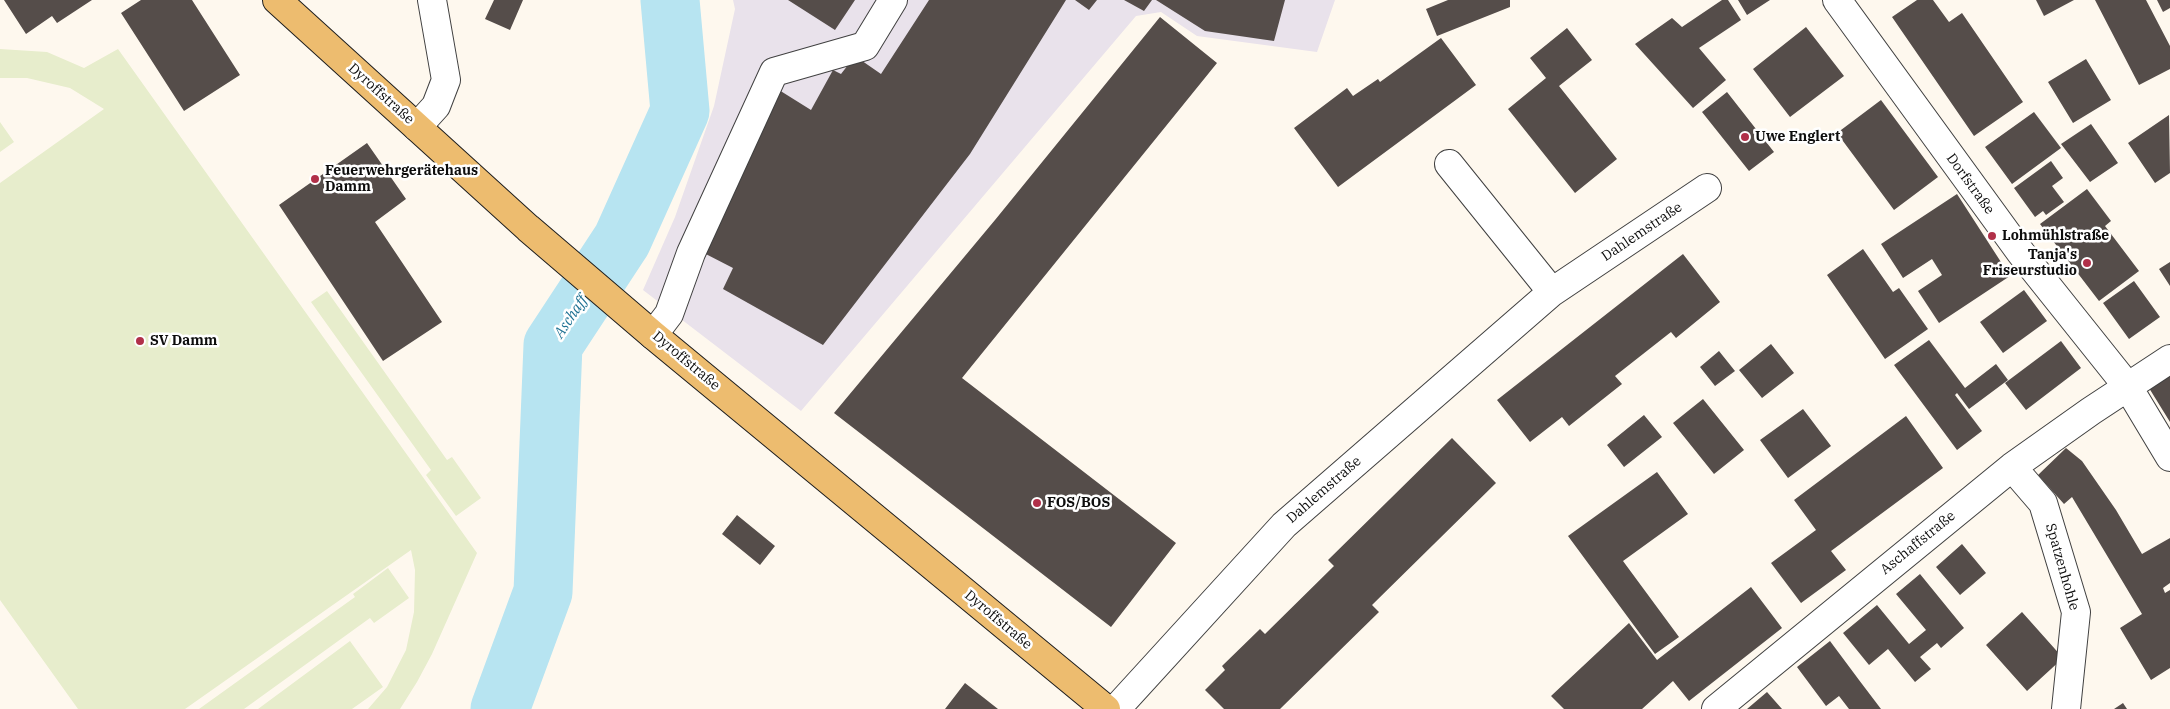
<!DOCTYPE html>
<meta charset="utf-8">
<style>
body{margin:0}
canvas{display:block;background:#fef8ee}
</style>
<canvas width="2170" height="709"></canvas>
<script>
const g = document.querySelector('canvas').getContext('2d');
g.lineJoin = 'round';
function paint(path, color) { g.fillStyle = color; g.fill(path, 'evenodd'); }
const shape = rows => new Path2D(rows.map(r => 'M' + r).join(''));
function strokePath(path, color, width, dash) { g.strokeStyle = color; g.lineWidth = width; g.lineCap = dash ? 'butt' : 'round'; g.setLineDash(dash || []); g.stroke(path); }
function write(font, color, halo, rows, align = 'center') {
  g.font = font + ' "IBM Plex Serif",serif'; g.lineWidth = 5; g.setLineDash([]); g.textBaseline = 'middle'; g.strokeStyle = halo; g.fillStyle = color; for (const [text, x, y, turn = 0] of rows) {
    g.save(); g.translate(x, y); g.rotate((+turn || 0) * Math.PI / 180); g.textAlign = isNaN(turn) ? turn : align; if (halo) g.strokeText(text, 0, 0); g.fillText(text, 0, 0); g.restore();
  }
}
paint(shape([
 [733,0,1335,0,1317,52,1197,36,1161,12,1136,16,801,411,643,290,675,217,714,106,735,9]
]), '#e9e2eb');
paint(shape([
 [0,49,47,52,84,68,118,49,477,553,432,654,417,682,400,709,368,709,387,687,406,650,414,612,415,570,411,550,185,709,78,709,0,600,0,183,104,109,70,88,27,78,0,78],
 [0,122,14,142,0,152],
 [327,291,447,460,452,457,481,498,456,516,426,475,431,470,311,302],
 [388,568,409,598,374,623,370,618,244,709,199,709,355,597,353,594],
 [350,641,383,687,352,709,258,709]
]), '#e7edcc');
strokePath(shape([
 [500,709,543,592,553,345,622,240,680,111,670,0]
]), '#b7e4f1', 59);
paint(shape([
 [4,0,92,0,57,23,52,16,26,34],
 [141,0,192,0,240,75,184,111,121,13],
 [494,0,523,0,510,30,485,19],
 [788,0,855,0,835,30],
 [929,0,1066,0,970,154,823,345,723,289,733,268,698,250,779,90,811,110,833,70,841,74,855,56,881,74],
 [1075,0,1097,0,1089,10],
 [1124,0,1152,0,1144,11],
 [1156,0,1285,0,1274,41,1205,31],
 [1448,0,1510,0,1510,7,1437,36,1426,9],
 [1722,0,1728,0,1741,20,1699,48,1726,80,1693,108,1635,44,1672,18,1682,27],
 [1738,0,1770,0,1747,15],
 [1917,0,1933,0,1949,22,1962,13,2023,102,1974,136,1892,17],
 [2036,0,2074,0,2044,16],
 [2095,0,2146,0,2170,46,2170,69,2139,85],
 [2157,0,2170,0,2170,8,2163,12],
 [1160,17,1217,63,962,378,1176,543,1111,627,834,413,995,220],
 [1806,27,1844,76,1790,117,1753,69],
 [1567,28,1592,60,1559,86,1617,159,1575,193,1508,109,1546,78,1530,58],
 [1441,38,1476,85,1338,187,1294,128,1347,88,1353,96,1378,79,1380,82],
 [2086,59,2111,100,2073,123,2048,82],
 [1727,92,1774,152,1749,171,1702,112],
 [1881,100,1938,177,1894,210,1837,133],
 [2034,112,2061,148,2012,184,1985,147],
 [2169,115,2170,173,2155,183,2128,143],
 [2091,124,2118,163,2090,182,2061,144],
 [367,143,406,199,375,222,442,322,383,361,279,205],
 [2051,161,2063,178,2052,186,2064,202,2046,215,2043,211,2035,217,2014,188],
 [2087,189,2111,221,2105,226,2139,271,2099,301,2040,224],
 [1957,194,2010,276,1939,323,1918,291,1942,275,1932,259,1903,278,1881,244],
 [1863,249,1893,292,1899,288,1928,329,1885,359,1827,275],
 [1683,254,1720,302,1676,338,1671,332,1615,376,1622,384,1569,426,1562,417,1530,442,1497,400],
 [2170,262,2170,286,2159,269],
 [2134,281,2160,317,2129,339,2103,303],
 [2024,290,2047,321,2003,353,1980,322],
 [1929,340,1965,388,1996,364,2008,380,1969,409,1957,393,1955,395,1982,431,1957,450,1894,365],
 [2061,341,2081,368,2026,410,2005,383],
 [1771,344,1794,373,1762,398,1739,370],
 [1719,351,1735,371,1715,386,1700,367],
 [2170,376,2170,422,2149,388],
 [1703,399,1744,450,1714,474,1673,423],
 [1803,409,1831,446,1788,478,1760,440],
 [1644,415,1662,437,1624,467,1607,445],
 [1906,416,1943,468,1831,551,1846,570,1801,603,1771,563,1816,530,1794,500],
 [1452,438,1496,483,1372,605,1379,612,1280,709,1224,709,1205,690,1225,670,1222,666,1260,629,1265,634,1334,566,1328,560],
 [2066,448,2082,461,2116,510,2142,554,2170,538,2170,583,2163,588,2165,593,2170,590,2170,668,2151,680,2120,628,2142,614,2072,497,2064,504,2038,475],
 [1657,472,1688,514,1623,561,1679,637,1655,654,1568,536],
 [737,515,775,546,760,565,722,534],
 [1962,544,1986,573,1960,595,1936,567],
 [1920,574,1964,628,1941,648,1937,643,1920,657,1931,669,1915,682,1888,649,1869,665,1843,633,1877,605,1909,644,1926,630,1896,594],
 [1751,587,1782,628,1689,701,1673,681,1642,709,1564,709,1551,696,1629,623,1657,660],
 [2022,612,2063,658,2027,691,1986,645],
 [1830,641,1859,680,1881,709,1849,709,1839,696,1826,706,1797,667],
 [965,683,998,709,945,709],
 [1767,692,1782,709,1747,709],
 [2123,703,2127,709,2114,709]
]), '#554d4a');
const minor = shape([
 [1837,0,2021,253,2128,387,2170,457],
 [417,127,436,106,446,80,432,0],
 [1449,164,1552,292],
 [653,335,669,314,691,253,774,72,865,46,893,0],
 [2012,467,2043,503,2076,612,2066,709],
 [1116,709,1284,525,1552,292,1707,188],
 [1716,709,2012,467,2091,411,2170,359]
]);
const major = shape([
 [277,0,528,228,653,335,1106,709]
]);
strokePath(minor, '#404040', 30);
strokePath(major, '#1e1e1e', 30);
strokePath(minor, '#fff', 28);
strokePath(major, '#edbc6f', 28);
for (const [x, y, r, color] of [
 [1745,137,5,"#b13049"],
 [315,179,5,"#b13049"],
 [1992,236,5,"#b13049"],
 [2087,263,5,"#b13049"],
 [140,341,5,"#b13049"],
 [1037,503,5,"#b13049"]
]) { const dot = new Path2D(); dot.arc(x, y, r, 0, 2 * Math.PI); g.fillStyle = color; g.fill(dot); strokePath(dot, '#fff', 2); }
write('14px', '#0d0d0d', '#fff', [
 ["Dyroffstraße",381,94,42],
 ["Dorfstraße",1970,184,54],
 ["Dahlemstraße",1642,232,-34],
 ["Dyroffstraße",686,361,40],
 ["Dahlemstraße",1324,490,-41],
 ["Aschaffstraße",1918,543,-39],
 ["Spatzenhohle",2062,567,74],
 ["Dyroffstraße",998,620,40]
]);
write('bold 14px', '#0d0d0d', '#fff', [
 ["Uwe Englert",1755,137],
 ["Feuerwehrgerätehaus",325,171],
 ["Damm",325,187],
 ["Lohmühlstraße",2002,236],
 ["Tanja's",2077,255,"right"],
 ["Friseurstudio",2077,271,"right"],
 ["SV Damm",150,341],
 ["FOS/BOS",1047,503]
], 'left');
write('italic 15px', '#217394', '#fff', [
 ["Aschaff",571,317,-56]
]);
</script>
